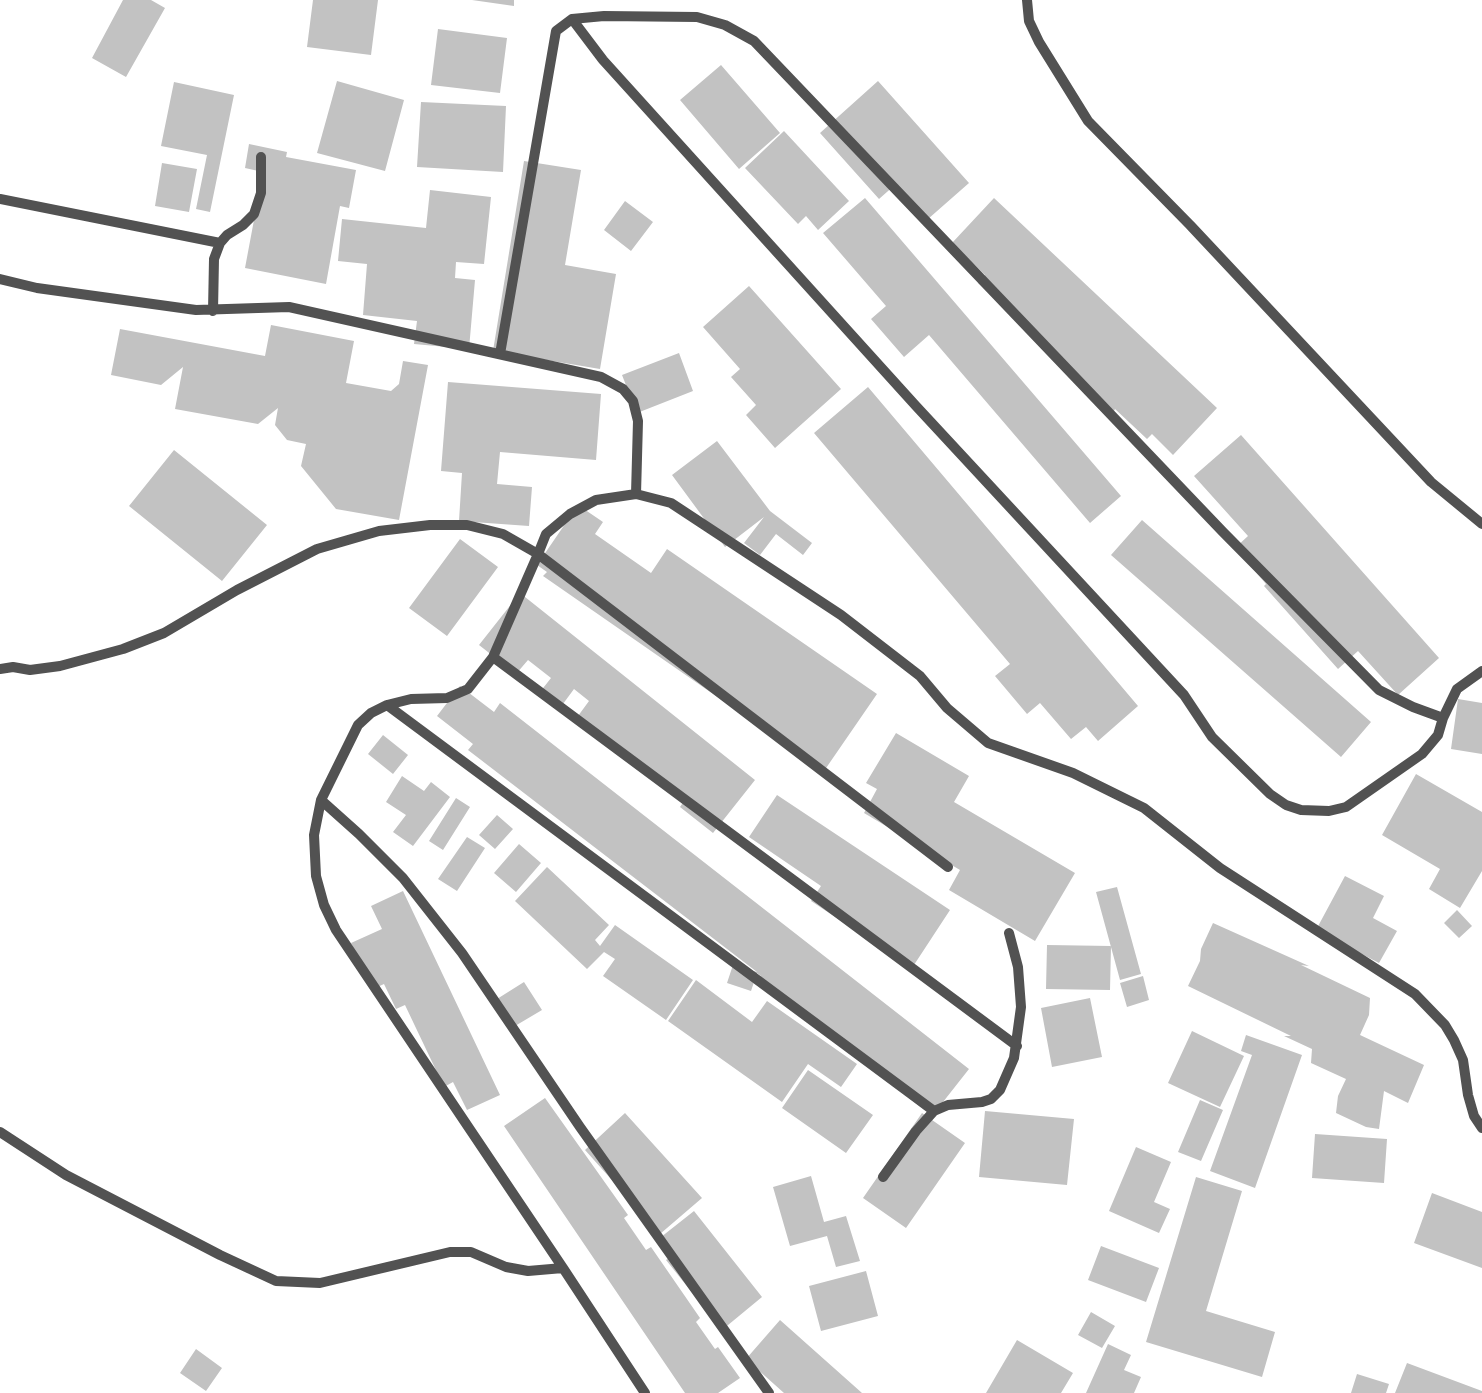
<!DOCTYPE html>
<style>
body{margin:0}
canvas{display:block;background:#fff}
</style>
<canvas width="1482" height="1393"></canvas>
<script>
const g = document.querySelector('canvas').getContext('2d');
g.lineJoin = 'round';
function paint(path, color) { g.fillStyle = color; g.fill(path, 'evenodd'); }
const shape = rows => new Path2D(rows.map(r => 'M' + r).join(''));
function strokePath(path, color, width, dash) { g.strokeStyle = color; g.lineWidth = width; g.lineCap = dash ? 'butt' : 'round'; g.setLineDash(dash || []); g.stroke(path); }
paint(shape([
 [123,0,151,0,165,8,126,77,92,58],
 [313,0,378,0,371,55,307,47],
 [472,0,514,0,514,6],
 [438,29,507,38,500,93,431,85],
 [721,65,780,133,739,169,680,100],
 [337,81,404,100,385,171,317,153],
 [878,81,969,183,928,219,896,184,879,199,820,133],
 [174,82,234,95,210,212,196,209,207,155,161,146],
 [421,102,506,106,503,172,417,167],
 [784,131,849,201,818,230,806,216,798,224,745,168],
 [249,144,287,152,286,157,356,170,349,208,340,206,326,284,245,268,263,172,245,168],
 [524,161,581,170,565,265,616,274,600,369,493,351],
 [162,163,197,169,189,212,155,206],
 [430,190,491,197,484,264,456,262,455,278,475,280,469,349,414,344,417,321,363,315,367,264,338,261,342,219,426,228],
 [865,198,1121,496,1090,523,929,335,904,357,871,319,886,306,823,233],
 [994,198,1217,408,1173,455,1152,434,1147,439,1115,409,1114,411,978,283,985,275,952,243],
 [625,201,653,222,631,251,604,230],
 [749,286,841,389,775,448,746,415,756,405,731,377,740,369,703,327],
 [271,325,354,341,346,383,391,391,399,384,403,361,428,365,399,520,336,509,301,466,306,444,287,440,275,425,278,408,258,424,175,409,183,367,161,385,111,375,120,329,265,356],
 [679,353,693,391,637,413,622,375],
 [448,382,601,394,596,460,500,452,497,484,532,487,529,526,459,521,462,473,441,471],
 [868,387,1138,706,1098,741,1086,727,1071,739,1040,703,1027,714,995,676,1010,664,814,433],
 [1241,435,1439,658,1398,695,1358,651,1338,669,1264,586,1266,584,1235,548,1248,536,1194,476],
 [717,441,770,511,812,543,803,555,776,534,760,555,744,543,764,517,725,547,672,475],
 [174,450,267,525,222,581,129,506],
 [578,505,603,522,595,534,651,573,667,549,877,694,824,771,543,576,547,572,537,565],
 [1142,520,1371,722,1341,757,1111,555],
 [460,539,498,567,447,636,409,608],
 [520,593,755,780,713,833,680,807,684,801,578,716,589,701,574,689,560,708,540,692,551,678,528,660,516,674,479,645],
 [460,686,494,712,500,703,969,1069,932,1116,758,980,761,976,757,973,751,991,727,983,733,965,757,972,468,750,473,744,437,716],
 [1458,699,1482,703,1482,754,1451,749],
 [896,733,969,776,954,802,1075,873,1035,941,949,890,960,870,864,813,877,789,866,783],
 [383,735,408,755,393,774,368,754],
 [1416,774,1482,812,1482,871,1460,908,1429,889,1440,869,1382,835],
 [402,776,424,791,431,782,450,797,413,846,393,832,406,815,386,802],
 [777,795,950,910,912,968,811,901,821,886,749,837],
 [456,798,470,807,443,850,429,841],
 [497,815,513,829,495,849,479,835],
 [467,837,485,848,457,891,438,879],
 [519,844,541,863,516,892,494,873],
 [547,867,609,925,595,940,600,946,615,925,693,980,666,1020,603,976,615,959,604,952,587,969,515,901],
 [1345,876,1384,896,1373,918,1397,931,1379,963,1316,930],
 [1117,887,1141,974,1120,980,1096,892],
 [403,891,500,1095,467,1110,453,1082,444,1087,405,1005,396,1009,384,984,373,989,351,943,382,929,371,906],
 [1457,910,1472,926,1459,938,1444,923],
 [1213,923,1309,966,1301,965,1370,998,1369,1015,1360,1035,1424,1065,1408,1103,1384,1091,1379,1129,1366,1127,1336,1113,1338,1096,1346,1079,1311,1063,1312,1049,1284,1036,1291,1036,1188,986,1200,961,1201,949],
 [1047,945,1111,946,1110,990,1046,989],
 [1143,976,1149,1000,1127,1007,1120,983],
 [696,980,752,1022,767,1001,857,1064,841,1087,808,1064,782,1102,668,1021],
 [524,982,542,1010,515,1026,497,999],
 [1090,998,1102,1057,1052,1067,1041,1008],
 [1192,1031,1244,1056,1220,1107,1168,1083],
 [1246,1035,1302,1055,1255,1188,1210,1171,1252,1055,1241,1051],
 [808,1070,873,1115,846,1153,782,1108],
 [545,1098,628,1215,624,1218,646,1250,651,1247,700,1318,696,1322,715,1349,718,1347,740,1378,718,1393,685,1393,504,1126],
 [1200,1100,1223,1110,1201,1161,1178,1152],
 [985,1111,1074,1119,1067,1185,979,1177],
 [625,1113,702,1198,660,1234,585,1150],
 [922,1113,965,1143,906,1228,863,1198],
 [1315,1134,1387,1139,1384,1183,1312,1178],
 [1136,1147,1171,1162,1154,1202,1170,1209,1159,1233,1109,1211],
 [811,1176,824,1222,846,1216,860,1261,836,1267,827,1236,790,1246,773,1187],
 [1196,1177,1242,1191,1206,1311,1275,1332,1262,1377,1146,1342],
 [1432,1193,1482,1212,1482,1268,1414,1243],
 [694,1211,762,1297,722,1330,666,1260,669,1258,656,1241],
 [1101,1246,1159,1268,1146,1302,1088,1280],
 [866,1271,878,1316,821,1331,809,1286],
 [1091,1312,1115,1326,1102,1348,1078,1335],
 [780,1320,862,1393,784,1393,746,1359],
 [1017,1340,1073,1373,1061,1393,986,1393],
 [1108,1344,1131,1355,1124,1370,1141,1377,1134,1393,1086,1393],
 [196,1349,222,1368,206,1391,180,1373],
 [1407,1363,1482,1391,1482,1393,1395,1393],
 [1357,1374,1389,1384,1386,1393,1351,1393]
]), '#c2c2c2');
strokePath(shape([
 [1027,0,1029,21,1039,42,1088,121,1190,225,1431,482,1482,524],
 [572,19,603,60,916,406,1184,695,1212,737,1270,794,1286,805,1301,810,1329,811,1346,807,1422,754,1438,735,1443,718,1457,689,1482,671],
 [0,199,220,243],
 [0,279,37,288,196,310,289,307,601,377,623,389,633,401,638,421,636,494],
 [213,311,214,259,220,243,227,235,243,225,254,214,261,193,261,157],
 [500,354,556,31,572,19,604,16,697,17,725,25,754,41,1223,532,1379,690,1413,707,1443,718],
 [493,657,1017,1046],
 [0,669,13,667,30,670,60,666,123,649,164,633,237,590,317,549,379,531,430,525,467,525,503,534,538,554,546,534,570,514,596,500,636,494,671,503,841,615,920,676,947,708,988,743,1073,773,1144,808,1220,868,1415,994,1445,1025,1454,1040,1463,1060,1468,1095,1474,1116,1482,1128],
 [387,705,934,1111],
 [321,800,359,834,403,878,462,953,580,1127,769,1393],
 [0,1132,66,1175,220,1255,276,1281,320,1283,450,1252,471,1252,506,1267,528,1271,563,1268,645,1393],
 [883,1177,916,1131,934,1111,948,1105,982,1102,991,1099,1000,1090,1014,1058,1021,1007,1018,967,1009,933],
 [563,1268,336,930,324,905,316,876,314,835,321,800,358,725,371,713,387,705,411,699,447,698,468,689,493,657,538,554,948,867]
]), '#525252', 10);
</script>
